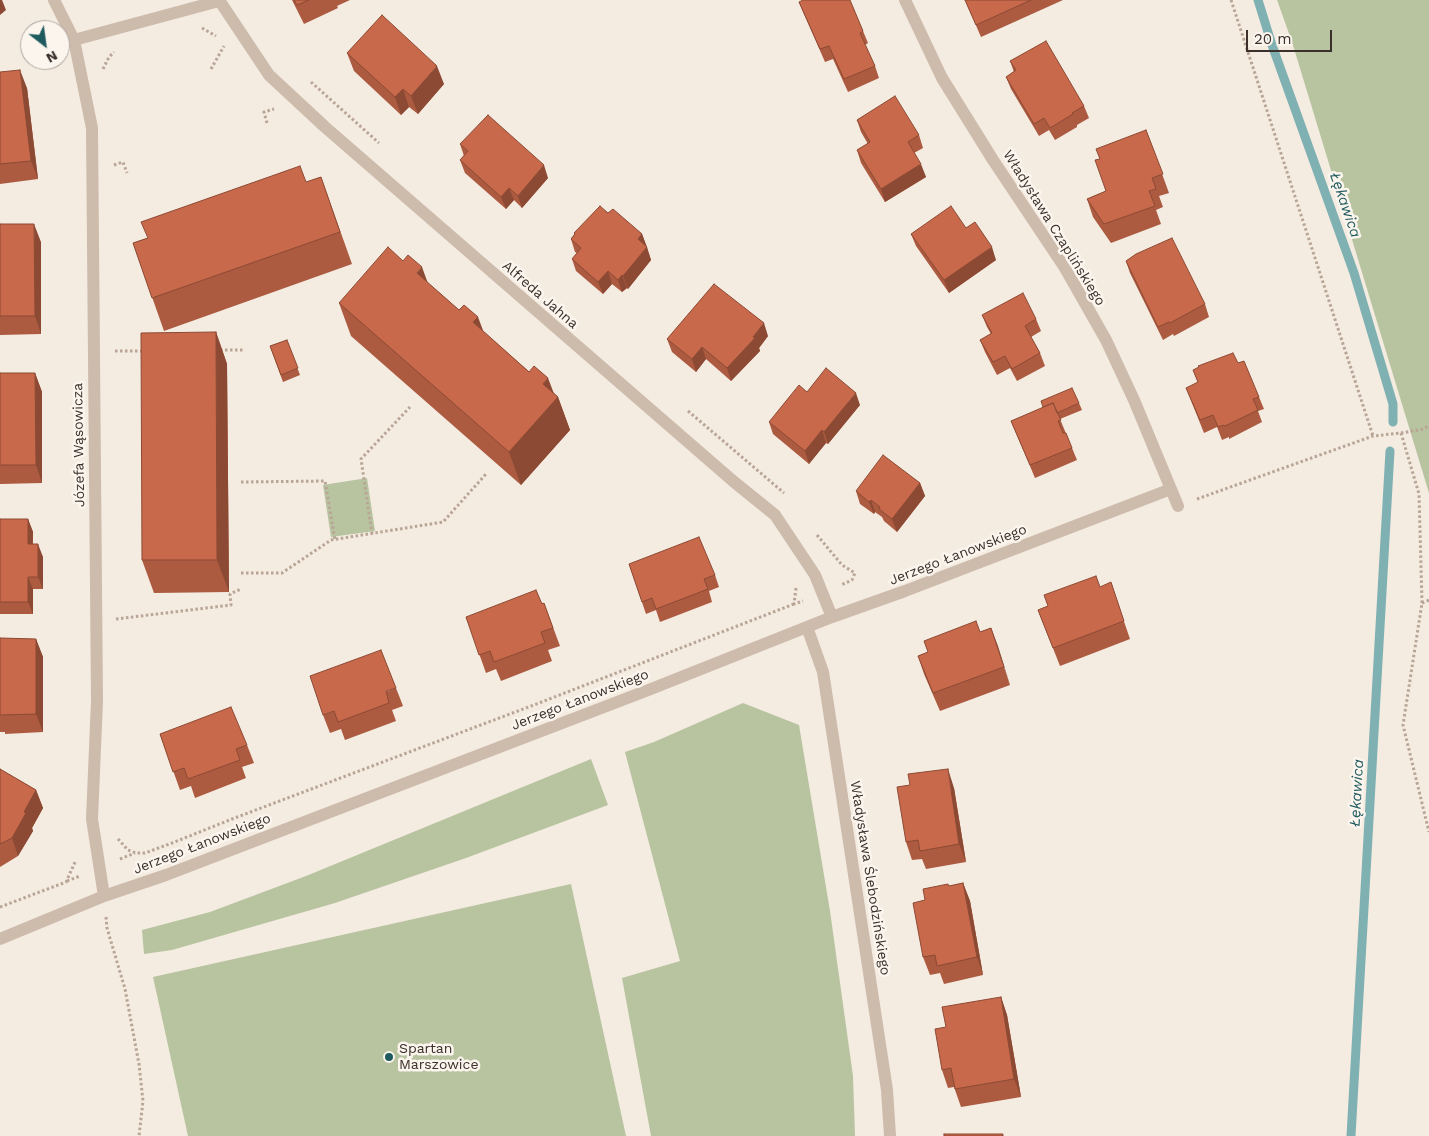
<!DOCTYPE html>
<meta charset="utf-8">
<style>
body{margin:0}
#map{position:relative;width:1429px;height:1136px;overflow:hidden;background:#f4ebe1;font-family:"Work Sans",sans-serif}
canvas{display:block}
.north{position:absolute;left:20px;top:20px;width:50px;height:50px;box-sizing:border-box;background:#fbf5ee;border:1px solid #aea6a0;border-radius:50%;rotate:150deg;font-size:14px;font-weight:700;line-height:20px;text-align:center;color:#3b302b}
.north::after{content:'';display:block;margin:auto;width:18px;height:22px;background:#1f5a5e;clip-path:polygon(50% 0,100% 100%,50% 72%,0 100%)}
.scale{position:absolute;left:1246px;top:30px;width:86px;height:22px;box-sizing:border-box;border:2px solid #3b302b;border-top:0;padding-left:6px;font-size:15px;line-height:18px;white-space:nowrap;color:#3b302b;-webkit-text-stroke:4px #fbf5ee;paint-order:stroke}
</style>
<div id="map">
<canvas width="1429" height="1136"></canvas>
<div class="north">N</div>
<div class="scale">20 m</div>
</div>
<script>
const g = document.querySelector('canvas').getContext('2d');
g.lineJoin = 'round';
function paint(path, color) { g.fillStyle = color; g.fill(path, 'evenodd'); }
const shape = rows => new Path2D(rows.map(r => 'M' + r).join(''));
function strokePath(path, color, width, dash) { g.strokeStyle = color; g.lineWidth = width; g.lineCap = dash ? 'butt' : 'round'; g.setLineDash(dash || []); g.stroke(path); }
function write(font, color, halo, rows, align = 'center') {
  g.font = font + ' "Work Sans",sans-serif'; g.lineWidth = 5; g.setLineDash([]); g.textBaseline = 'middle'; g.strokeStyle = halo; g.fillStyle = color; for (const [text, x, y, turn = 0] of rows) {
    g.save(); g.translate(x, y); g.rotate((+turn || 0) * Math.PI / 180); g.textAlign = isNaN(turn) ? turn : align; if (halo) g.strokeText(text, 0, 0); g.fillText(text, 0, 0); g.restore();
  }
}
paint(shape([
 [1277,0,1429,0,1429,493,1292,42],
 [367,478,375,531,331,537,323,485],
 [743,703,799,725,830,911,853,1076,855,1136,651,1136,622,978,680,961,625,752,654,742],
 [591,759,608,805,466,858,335,903,172,950,144,954,142,930,210,912,306,876],
 [571,884,626,1136,188,1136,153,977]
]), '#b8c4a0');
strokePath(shape([
 [1258,0,1272,45,1354,273,1393,404,1393,422],
 [1351,1136,1390,451]
]), '#7fb0b2', 9);
strokePath(shape([
 [1231,0,1373,436],
 [202,28,216,36],
 [103,69,109,57,114,52],
 [211,69,224,46],
 [311,82,379,143],
 [267,123,264,112,274,109],
 [114,165,123,162,127,173],
 [220,350,244,350],
 [115,351,143,351],
 [688,411,784,493],
 [1401,433,1419,494,1422,603,1403,725,1429,832],
 [241,482,325,481,335,540],
 [1197,499,1373,436,1401,433,1424,429,1429,425],
 [372,534,361,459,410,407],
 [817,535,842,565,855,573,852,580,841,585],
 [241,573,282,573,331,540,443,522,486,474],
 [796,588,794,604,803,601],
 [1422,603,1429,600],
 [116,619,231,605,230,594,241,589],
 [118,839,128,850,136,853,145,853,172,843,232,819,539,703,794,604],
 [120,859,135,853],
 [67,881,80,876],
 [0,907,66,882,76,860],
 [106,917,107,928,125,989,139,1064,143,1101,139,1136]
]), '#b9a596', 3, [2.5, 2.5]);
strokePath(shape([
 [54,0,74,40,92,128,97,701,92,819,104,896],
 [219,0,269,75,325,127,733,481,775,515,815,575,832,617],
 [905,0,942,78,993,160,1065,268,1106,340,1134,400,1178,506],
 [74,40,219,1],
 [807,627,823,672,887,1090,890,1136],
 [0,939,104,896,166,875,651,689,832,617,905,591,1171,489]
]), '#cdbbac', 12);
paint(shape([
 [292,0,350,0,337,6,338,8,304,24],
 [965,0,1063,0,981,37],
 [799,2,863,31,868,43,865,45,875,66,879,78,848,92,833,59,825,62,804,14],
 [347,53,444,84,418,114,409,107,401,115,354,71],
 [1010,61,1084,106,1089,118,1077,125,1077,127,1055,140,1049,130,1039,136,1011,89,1006,77,1014,72],
 [0,72,27,88,38,179,0,184],
 [857,120,919,135,923,148,914,153,926,177,885,202,861,163,857,150,868,144,861,132],
 [1146,130,1169,193,1159,196,1163,207,1156,210,1161,224,1111,243,1093,217,1087,199,1106,191,1100,159],
 [460,144,548,178,522,208,514,200,506,209,465,173,460,160,464,156],
 [321,177,352,264,164,331,133,243],
 [608,213,642,234,651,260,628,289,627,288,622,292,612,284,603,294,576,271,572,259,577,253,575,252,571,239,574,235,574,233],
 [0,224,41,242,41,334,0,335],
 [966,228,996,260,949,293,916,246,911,234],
 [1126,261,1205,304,1209,317,1174,336,1173,334,1163,340,1130,273],
 [428,283,558,397,570,430,521,485,351,336,339,303],
 [982,315,1036,319,1041,331,1031,337,1040,353,1045,366,1017,381,1010,368,997,375,985,352,980,340,991,334,987,327],
 [216,332,227,364,229,592,154,593,142,560],
 [768,336,759,348,760,351,731,381,706,359,696,372,672,352,667,339],
 [287,340,300,375,283,382,270,346],
 [1238,363,1259,397,1264,409,1258,411,1262,422,1229,439,1229,437,1222,440,1217,427,1204,433,1186,388,1198,383,1193,370],
 [0,373,35,373,42,392,42,483,0,484],
 [807,392,860,405,828,444,826,443,809,464,773,434,769,422],
 [1079,403,1082,410,1060,419,1077,460,1035,478,1011,421],
 [920,483,925,496,897,532,884,521,882,517,875,512,874,514,860,504,856,491],
 [0,519,28,519,33,532,33,544,43,557,43,589,33,589,33,614,0,614],
 [629,564,715,575,719,587,709,591,712,602,660,622,656,610,646,614],
 [1100,587,1117,601,1130,639,1060,666,1038,610],
 [544,603,560,646,548,650,552,661,501,681,496,669,486,673,466,617],
 [991,628,1010,685,940,711,924,674,918,656],
 [0,638,36,639,43,657,43,732,5,734,5,732,0,732],
 [396,688,403,706,392,710,396,721,345,740,341,729,330,733,323,715],
 [160,734,247,745,254,763,242,767,246,778,195,798,191,786,180,790],
 [0,769,36,790,43,808,32,828,33,831,18,856,0,867],
 [954,788,966,862,926,869,922,859,912,860,906,842],
 [963,883,970,901,983,975,944,984,940,973,930,975,923,957,925,900,949,886],
 [1001,997,1007,1015,1021,1097,961,1107,954,1087,948,1088,942,1070]
]), '#ac5a40');
paint(shape([
 [0,0,2,0,6,10,0,15],
 [437,66,444,84,418,114,411,96],
 [20,70,27,88,38,179,31,161],
 [403,89,409,107,401,115,395,97],
 [921,164,926,177,885,202,881,189],
 [544,165,548,178,522,208,518,196],
 [509,188,514,200,506,209,501,197],
 [34,224,41,242,41,334,35,316],
 [642,234,647,247,638,239],
 [647,247,651,260,628,289,623,276],
 [992,247,996,260,949,293,944,280],
 [422,267,434,300,417,273],
 [608,271,612,284,603,294,598,282],
 [622,275,627,288,622,292,618,280],
 [478,317,490,349,473,322],
 [764,323,768,336,759,348,760,351,731,381,727,368],
 [216,332,227,364,229,592,217,560],
 [702,347,706,359,696,372,692,359],
 [35,373,42,392,42,483,36,465],
 [548,378,556,399,558,397,570,430,521,485,509,452,543,384],
 [856,393,860,405,828,444,824,432],
 [822,430,826,443,809,464,805,451],
 [920,483,925,496,897,532,892,519],
 [871,500,875,512,874,514,869,502],
 [28,519,33,532,32,557,28,544],
 [38,544,43,557,43,589,38,577],
 [28,577,33,589,33,614,28,602],
 [991,628,998,646,1010,685],
 [36,639,43,657,43,732,36,714],
 [948,769,954,788,966,862,959,844],
 [36,790,43,808,32,828,33,831,18,856,12,838,24,812],
 [963,883,970,901,983,975,977,957],
 [1001,997,1007,1015,1021,1097,1014,1079]
]), '#8c4a34');
const building = shape([
 [294,0,309,0,297,5,294,0],
 [803,0,850,0,863,31,860,33,875,66,844,79,829,46,820,49,799,2,803,0],
 [965,0,1031,0,976,25,965,0],
 [382,15,437,66,411,96,403,89,395,97,347,53,382,15],
 [1046,41,1084,106,1072,113,1073,114,1050,128,1044,118,1034,124,1006,77,1016,70,1010,61,1046,41],
 [20,70,31,161,0,164,0,72,20,70],
 [895,96,919,135,908,142,921,164,881,189,857,150,870,142,857,120,895,96],
 [488,115,544,165,518,196,509,188,501,197,460,160,468,151,460,144,488,115],
 [1146,130,1163,174,1152,178,1156,189,1149,191,1155,206,1104,224,1087,199,1106,191,1095,160,1100,159,1096,149,1146,130],
 [300,166,306,182,321,177,340,232,152,298,133,243,148,238,141,222,300,166],
 [600,206,608,213,613,209,642,234,638,239,647,247,623,276,622,275,618,280,608,271,598,282,572,259,581,248,571,239,575,234,574,233,600,206],
 [951,206,966,228,975,222,992,247,944,280,911,234,951,206],
 [0,224,34,224,35,316,0,316,0,224],
 [1172,238,1205,304,1170,323,1169,322,1158,327,1126,261,1136,254,1172,238],
 [388,247,403,261,408,255,422,267,417,273,459,310,464,305,478,317,473,322,529,372,534,366,548,378,543,384,558,397,509,452,339,303,388,247],
 [714,284,764,323,753,337,755,338,727,368,702,347,692,359,667,339,714,284],
 [1023,293,1036,319,1025,326,1040,353,1012,369,1005,356,993,362,980,340,992,333,982,315,1023,293],
 [216,332,217,560,142,560,141,333,216,332],
 [287,340,298,368,281,375,270,346,287,340],
 [1233,353,1238,363,1244,361,1259,397,1253,399,1258,410,1225,426,1224,425,1218,427,1213,415,1200,420,1186,388,1198,382,1193,370,1199,367,1198,366,1233,353],
 [826,368,856,393,824,432,822,430,805,451,769,422,799,385,807,392,826,368],
 [0,373,35,373,36,465,0,465,0,373],
 [1072,388,1079,403,1057,413,1053,403,1043,407,1041,401,1072,388],
 [1053,403,1061,420,1058,421,1063,433,1066,433,1072,448,1030,465,1011,421,1053,403],
 [883,455,920,483,892,519,879,509,880,507,871,500,869,502,856,491,883,455],
 [0,519,28,519,28,544,38,544,38,577,28,577,28,602,0,602,0,519],
 [699,537,715,575,704,579,708,589,656,609,652,598,642,602,629,564,699,537],
 [1096,576,1100,587,1111,582,1124,621,1053,648,1038,610,1048,606,1044,595,1096,576],
 [536,590,542,604,544,603,553,628,541,632,545,643,494,662,490,651,479,655,466,617,536,590],
 [976,621,980,632,991,628,1004,667,933,693,918,656,928,652,924,641,976,621],
 [0,638,36,639,36,714,0,715,0,638],
 [381,650,396,688,386,691,389,703,338,722,334,711,323,715,310,676,381,650],
 [231,707,247,745,236,749,240,760,188,779,184,768,173,772,160,734,231,707],
 [0,769,36,790,24,812,26,813,12,838,0,844,0,769],
 [948,769,959,844,920,851,918,840,906,842,897,787,910,785,908,774,948,769],
 [963,883,977,957,937,966,935,955,923,957,913,903,925,900,923,889,948,884,949,886,963,883],
 [1001,997,1014,1079,955,1089,951,1068,942,1070,935,1029,946,1027,942,1007,1001,997],
 [944,1134,1003,1134,1003,1136,944,1136,944,1134]
]);
paint(building, '#c8694b');
strokePath(building, '#8c4a34', 1);
for (const [x, y, r, color] of [
 [389,1057,5,"#1f5a5e"]
]) { const dot = new Path2D(); dot.arc(x, y, r, 0, 2 * Math.PI); g.fillStyle = color; g.fill(dot); strokePath(dot, '#fbf5ee', 2); }
write('14px', '#3b302b', '#fbf5ee', [
 ["Władysława Czaplińskiego",1054,228,58],
 ["Alfreda Jahna",540,295,41],
 ["Józefa Wąsowicza",79,445,-91],
 ["Jerzego Łanowskiego",958,555,-21],
 ["Jerzego Łanowskiego",580,700,-21],
 ["Jerzego Łanowskiego",202,844,-21],
 ["Władysława Ślebodzińskiego",870,878,81]
]);
write('14px', '#3b302b', '#fbf5ee', [
 ["Spartan",399,1049],
 ["Marszowice",399,1065]
], 'left');
write('italic 15px', '#1f5a5e', '#fbf5ee', [
 ["Łękawica",1345,205,71],
 ["Łękawica",1357,793,-87]
]);
</script>
